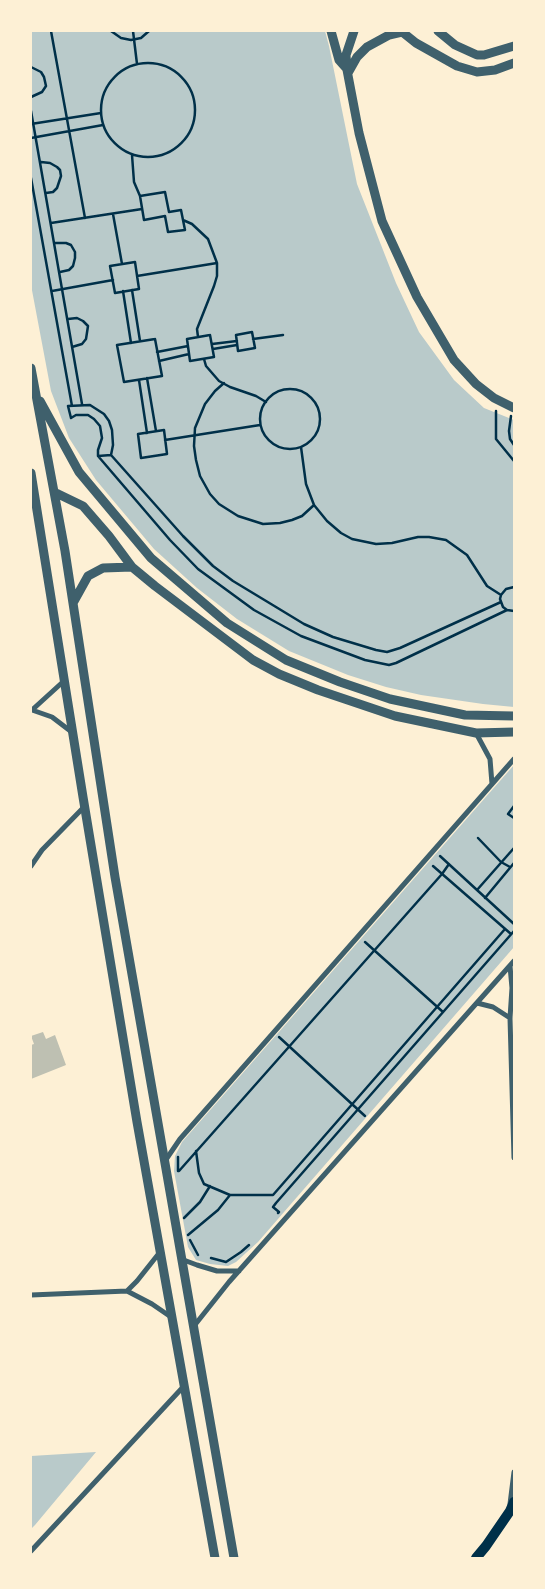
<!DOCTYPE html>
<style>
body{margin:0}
#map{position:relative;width:545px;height:1589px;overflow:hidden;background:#fdf0d5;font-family:"Varela Round",sans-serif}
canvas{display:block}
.frame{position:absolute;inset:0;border:32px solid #fdf0d5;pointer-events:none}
</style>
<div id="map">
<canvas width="545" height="1589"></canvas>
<div class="frame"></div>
</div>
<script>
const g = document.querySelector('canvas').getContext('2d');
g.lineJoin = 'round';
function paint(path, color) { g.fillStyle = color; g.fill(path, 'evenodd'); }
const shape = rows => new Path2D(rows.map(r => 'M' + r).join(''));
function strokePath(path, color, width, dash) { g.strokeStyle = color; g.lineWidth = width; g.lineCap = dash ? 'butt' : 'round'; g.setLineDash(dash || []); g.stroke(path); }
paint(shape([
 [31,31,325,31,329,46,357,184,396,283,419,332,454,380,484,408,514,420,514,707,483,704,421,695,386,687,348,675,289,651,237,619,197,588,154,549,96,480,69,438,51,391,31,285],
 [514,765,514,947,258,1242,236,1262,228,1266,210,1264,196,1260,188,1247,174,1171,175,1156,182,1142],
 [96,1452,35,1525,31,1529,31,1456]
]), '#b9caca');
paint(shape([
 [43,1032,46,1039,55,1035,66,1065,31,1079,31,1045,34,1044,31,1036]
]), '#bec0b2');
strokePath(shape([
 [51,31,85,218],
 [111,31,121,38,131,40,141,38,149,31],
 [133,31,137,64],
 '101 110a47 47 0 1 1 94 0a47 47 0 1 1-94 0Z',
 [31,67,41,72,44,77,46,86,42,92,31,97],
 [31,111,82,404],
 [31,124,101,113],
 [31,138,103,125],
 [132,155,134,182,140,196,144,220,165,216,168,232,185,230,181,210,169,212,165,192,140,196],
 [41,162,50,163,57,167,60,170,61,176,57,188,53,192,46,193],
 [31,178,72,406],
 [113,214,122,264],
 [183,220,192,224,208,239,217,263,217,276,214,286,197,329,198,337],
 [51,223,142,209],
 [55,243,66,243,71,245,75,252,75,258,73,266,69,270,60,272],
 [135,262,139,289,115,293,110,266,135,262],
 [137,276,217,263],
 [132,290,140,341],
 [52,291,113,280],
 [123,291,131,343],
 [68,319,77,318,83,321,88,326,86,339,82,344,72,347],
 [252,332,255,348,238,351,236,335,252,332],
 [210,335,214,357,190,361,187,339,210,335],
 [155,339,162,376,124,382,117,345,155,339],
 [253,339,283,335],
 [212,344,237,341],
 [213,349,237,345],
 [157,352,188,346],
 [204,359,206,366,219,381,230,387,256,396,266,402],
 [159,361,189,354],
 [147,378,156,431],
 [139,380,147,433],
 [224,383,215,391,205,404,195,428,194,446,196,460,200,476,210,494,219,504,238,516,263,524,280,523,292,520,302,516,314,505],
 '260 419a30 30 0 1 1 60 0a30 30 0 1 1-60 0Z',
 [496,411,496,439,514,461],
 [511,416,509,431,510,439,514,445],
 [164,430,167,454,141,458,138,434,164,430],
 [165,440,260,425],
 [301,447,306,484,314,505,327,521,341,533,352,539,376,544,392,543,418,537,429,537,446,540,467,555,487,586,501,595],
 [111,455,183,536,213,566,233,581,276,607,304,624,333,637,376,650,387,652,400,648,501,602],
 [98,456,98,450,102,438,100,426,94,419,88,415,76,415,71,418,68,406,90,405,104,414,109,421,112,430,113,445,111,455,98,456,170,540,198,569,254,610,301,636,365,660,389,665,396,663,507,610],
 [514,587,506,589,501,595,500,599,503,607,507,610,514,611],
 [514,806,508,814,514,818],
 [478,838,501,862,510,867],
 [440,856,514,924],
 [433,866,511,934],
 [477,890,514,848],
 [485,898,514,863],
 [365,942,443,1012],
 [279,1037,365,1116],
 [196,1151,199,1173,204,1184,230,1195,273,1195,505,929],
 [178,1171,178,1157],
 [179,1171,442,874,449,864],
 [278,1213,279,1212,273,1207,276,1203,514,931],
 [184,1218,200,1202,210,1186],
 [188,1235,218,1210,230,1195],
 [190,1240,198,1255],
 [211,1258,226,1262,241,1252,249,1245]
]), '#003049', 2.5);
strokePath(shape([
 [65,680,32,710,52,717,73,733],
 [476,733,490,759,492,784],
 [31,866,42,850,84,807],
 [510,966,512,988,510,1018,514,1158],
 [477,1003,493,1007,510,1018],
 [165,1161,180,1139,514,759],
 [181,1259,197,1265,217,1271,239,1271],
 [127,1291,137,1281,160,1252],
 [31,1295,127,1291,152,1304,171,1317],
 [194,1326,229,1282,514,961],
 [510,1504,514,1472],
 [31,1551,184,1386]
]), '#3f606c', 5);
strokePath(shape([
 [331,31,339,60,347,69],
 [354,31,346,55,347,70,359,133,382,221,417,297,454,360,476,384,494,398,514,408],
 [401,31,416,43,457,66,477,72,495,70,514,63],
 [438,31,455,45,477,55,484,55,514,46],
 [348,73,357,57,367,47,389,35,402,32],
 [31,368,65,551,115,877,234,1558],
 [40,401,79,472,151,558,227,623,286,660,340,682,390,699,465,715,514,716],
 [31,473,83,797,137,1122,215,1558],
 [54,492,83,506,109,536,132,567,155,586,253,660,279,674,318,690,395,716,476,733,514,732],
 [73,603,88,576,103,568,132,567]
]), '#3f606c', 9);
strokePath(shape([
 [476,1558,486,1546,510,1511,514,1502]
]), '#003049', 10);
</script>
